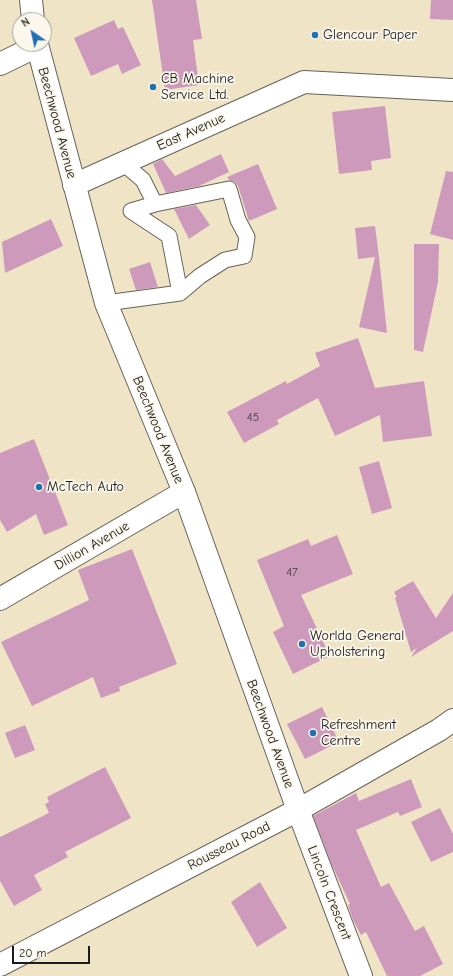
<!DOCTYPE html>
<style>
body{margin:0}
#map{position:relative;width:453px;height:976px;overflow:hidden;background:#f0e4c7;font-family:"Comic Neue",sans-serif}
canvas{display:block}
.north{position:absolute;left:12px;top:12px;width:40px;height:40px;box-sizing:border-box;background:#fbf7ec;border:1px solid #a29f99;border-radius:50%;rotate:326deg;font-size:11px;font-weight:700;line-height:16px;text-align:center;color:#1c1c1c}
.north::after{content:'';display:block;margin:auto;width:14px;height:18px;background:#1f6fb2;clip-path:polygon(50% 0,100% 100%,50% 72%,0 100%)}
.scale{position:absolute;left:12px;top:946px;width:78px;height:18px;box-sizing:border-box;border:2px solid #1c1c1c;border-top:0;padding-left:5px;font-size:12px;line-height:14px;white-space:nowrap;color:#1c1c1c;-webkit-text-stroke:3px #fbf7ec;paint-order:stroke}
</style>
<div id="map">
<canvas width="453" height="976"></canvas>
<div class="north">N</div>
<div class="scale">20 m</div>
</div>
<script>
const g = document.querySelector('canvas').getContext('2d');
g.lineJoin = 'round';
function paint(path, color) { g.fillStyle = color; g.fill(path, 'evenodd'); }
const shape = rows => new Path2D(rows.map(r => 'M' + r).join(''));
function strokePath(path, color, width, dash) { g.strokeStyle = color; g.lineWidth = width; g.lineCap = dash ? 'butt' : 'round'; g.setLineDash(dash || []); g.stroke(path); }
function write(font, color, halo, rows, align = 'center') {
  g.font = font + ' "Comic Neue",sans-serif'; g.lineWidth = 3.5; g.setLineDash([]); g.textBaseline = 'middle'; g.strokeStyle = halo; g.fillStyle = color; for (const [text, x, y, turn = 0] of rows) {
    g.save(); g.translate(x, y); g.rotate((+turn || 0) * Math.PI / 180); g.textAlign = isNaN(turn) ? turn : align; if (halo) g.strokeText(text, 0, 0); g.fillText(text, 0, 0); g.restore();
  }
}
paint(shape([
 [152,0,196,0,202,39,193,40,199,85,165,90],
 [431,0,453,0,453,20,430,19],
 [114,20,118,29,123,27,141,65,122,74,118,64,91,76,74,38],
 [385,106,391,158,371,161,372,170,339,174,332,112],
 [221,154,229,172,199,186,166,193,153,164,162,159,175,176],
 [258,164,277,209,249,221,238,186,235,182,229,180,227,177],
 [446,171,453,172,453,240,430,234],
 [196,205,210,225,189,239,174,209],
 [51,219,63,246,5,273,2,242],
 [375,226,379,257,387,333,359,327,375,257,358,259,355,228],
 [414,244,439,244,438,282,423,352,414,350],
 [150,262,158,287,136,290,129,269],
 [358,338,375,388,424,381,432,436,383,442,380,415,335,436,318,398,277,420,279,424,244,443,227,412,286,381,287,384,320,366,315,353],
 [34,439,68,525,44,535,36,514,7,532,0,520,0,453],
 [379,461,392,508,372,514,359,467],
 [337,535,353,574,301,595,330,656,293,674,273,632,284,626,257,560,308,539,311,546],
 [132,549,177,664,119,687,120,691,101,698,93,677,32,706,1,642,89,600,78,570],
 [413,581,436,618,453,593,453,631,411,657,417,648,411,652,395,598,397,597,394,592],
 [322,707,339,742,305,759,287,724],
 [25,725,35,750,15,758,5,733],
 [105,767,131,818,65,852,68,857,34,875,42,890,14,906,0,881,0,837,49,813,45,804,49,802,47,797],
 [411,779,422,807,400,816,398,812,356,830,381,887,389,883,415,931,424,926,443,964,420,976,387,976,366,932,361,935,353,920,348,905,350,904,331,863,313,816,356,793,359,801],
 [440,808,453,834,453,852,431,862,411,822],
 [260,882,287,928,257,947,231,902]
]), '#ce9abc');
const service = shape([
 [155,204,131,211,169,236,180,293],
 [106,303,180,293,200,276,225,260,244,256,247,237,238,220,229,189,155,204,143,180,123,163]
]);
const minor = shape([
 [0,64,37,46],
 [74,185,304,82,453,90],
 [0,599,184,492],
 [298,810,361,976]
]);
const tertiary = shape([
 [31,0,33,20],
 [37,44,106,303,184,492,298,810],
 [0,965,298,810,439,730,453,720]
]);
strokePath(service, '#666258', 17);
strokePath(minor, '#666258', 24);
strokePath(tertiary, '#666258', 24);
strokePath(service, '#fff', 15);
strokePath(minor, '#fff', 22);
strokePath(tertiary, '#fff', 22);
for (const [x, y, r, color] of [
 [315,35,4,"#1f6fb2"],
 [153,87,4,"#1f6fb2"],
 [39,487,4,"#1f6fb2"],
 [302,644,4,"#1f6fb2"],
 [313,733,4,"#1f6fb2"]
]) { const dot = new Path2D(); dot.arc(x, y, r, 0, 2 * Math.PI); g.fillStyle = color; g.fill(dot); strokePath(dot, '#fbf7ec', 1.5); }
write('12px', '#483c44', null, [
 ["45",253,418],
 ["47",292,573]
]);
write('14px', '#1c1c1c', '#fbf7ec', [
 ["Glencour Paper",323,35],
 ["CB Machine",161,79],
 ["Service Ltd.",161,95],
 ["McTech Auto",47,487],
 ["Worlda General",310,636],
 ["Upholstering",310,652],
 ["Refreshment",321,725],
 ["Centre",321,741]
], 'left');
write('14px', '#1c1c1c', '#fbf7ec', [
 ["Beechwood Avenue",57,123,75],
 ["East Avenue",191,132,-24],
 ["Beechwood Avenue",158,430,68],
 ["Dillion Avenue",92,546,-30],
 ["Beechwood Avenue",270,734,70],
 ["Rousseau Road",229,846,-27],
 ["Lincoln Crescent",329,893,69]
]);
</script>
